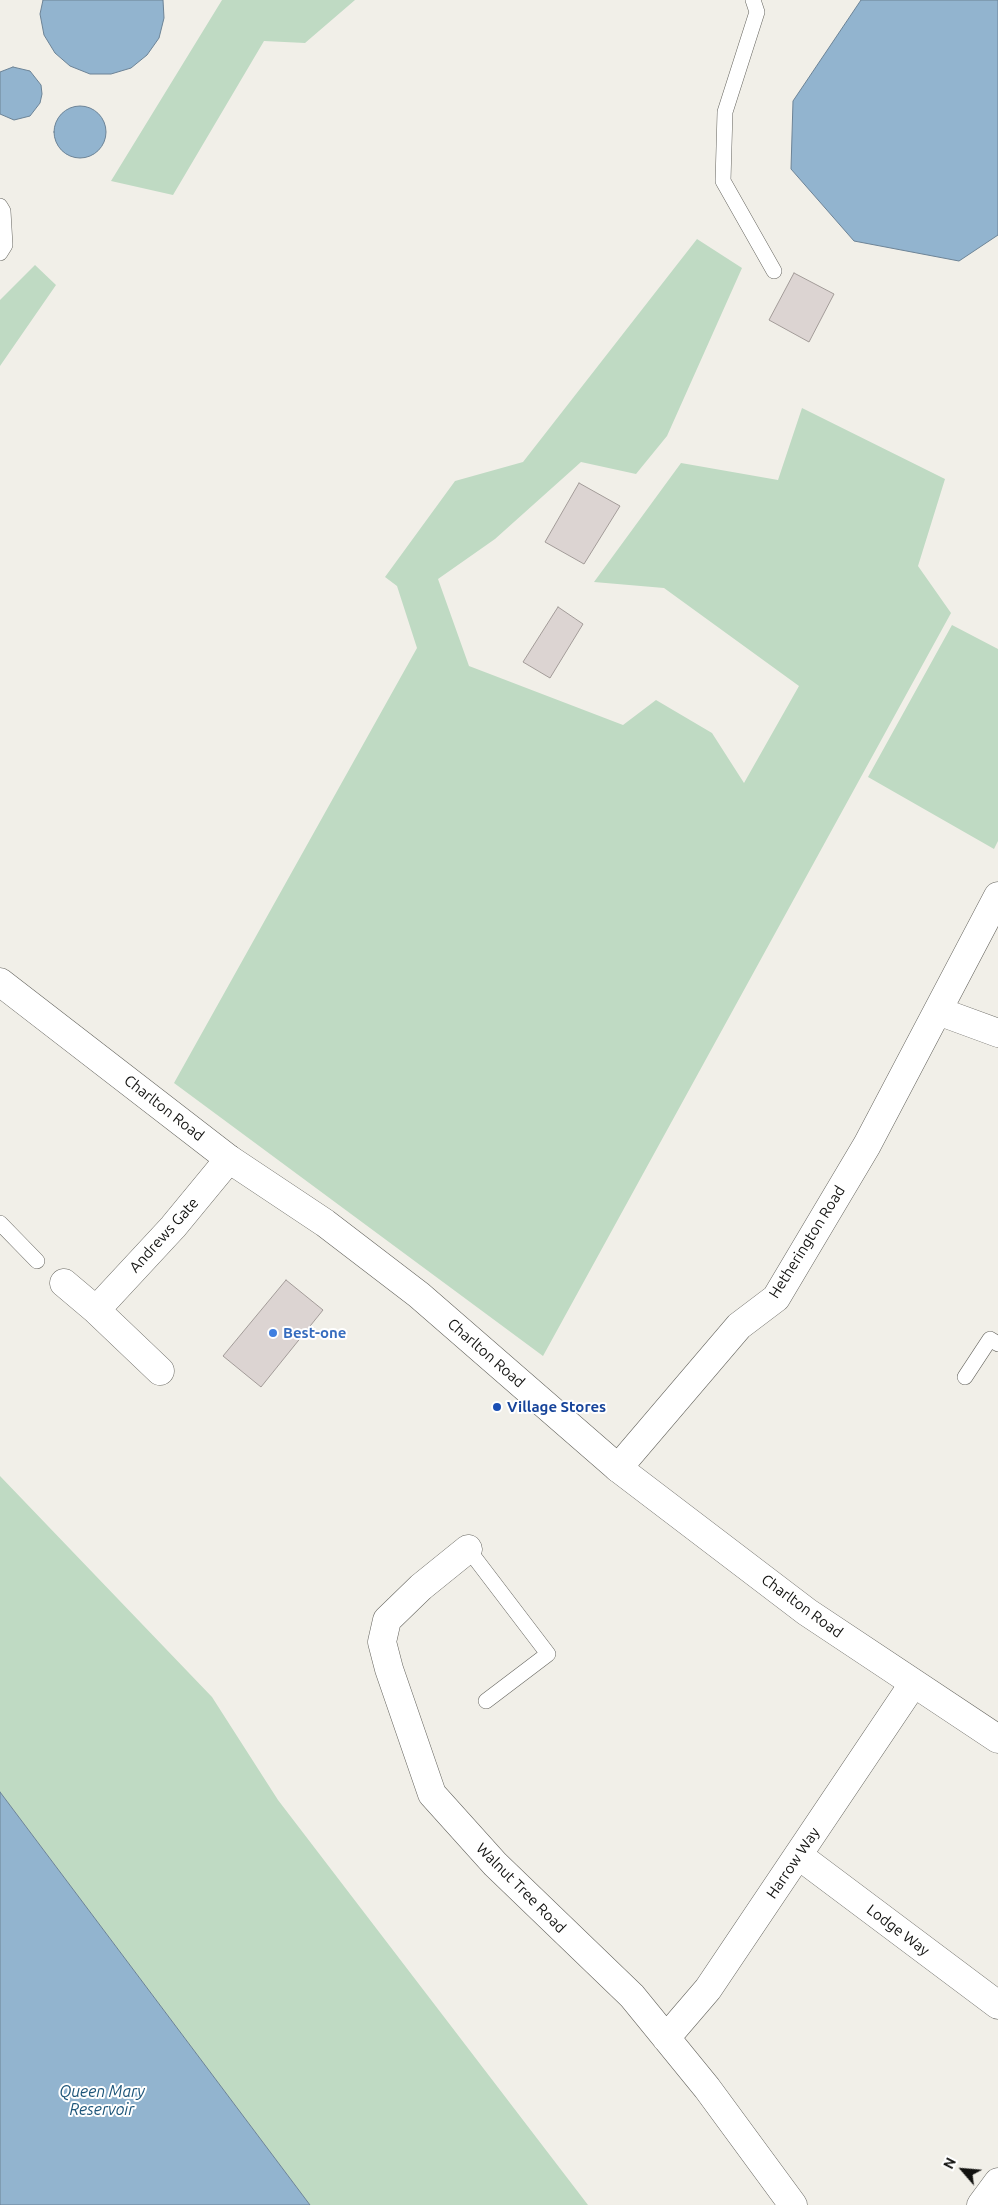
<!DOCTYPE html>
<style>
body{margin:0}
#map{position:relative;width:998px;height:2205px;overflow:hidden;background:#f1efe8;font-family:Ubuntu,sans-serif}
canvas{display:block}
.north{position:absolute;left:938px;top:2145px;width:50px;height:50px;-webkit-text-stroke:4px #fff;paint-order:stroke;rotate:297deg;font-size:14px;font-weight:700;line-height:20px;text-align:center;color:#121210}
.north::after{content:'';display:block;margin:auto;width:18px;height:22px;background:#121210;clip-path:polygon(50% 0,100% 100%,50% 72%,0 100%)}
</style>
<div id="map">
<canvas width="998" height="2205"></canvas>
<div class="north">N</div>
</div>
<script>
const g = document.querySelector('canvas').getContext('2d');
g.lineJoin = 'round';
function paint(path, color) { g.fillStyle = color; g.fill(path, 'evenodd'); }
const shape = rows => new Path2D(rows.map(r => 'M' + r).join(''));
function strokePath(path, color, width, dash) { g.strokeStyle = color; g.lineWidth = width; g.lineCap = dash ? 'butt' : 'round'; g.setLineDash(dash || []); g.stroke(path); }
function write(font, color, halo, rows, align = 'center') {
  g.font = font + ' Ubuntu,sans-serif'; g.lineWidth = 4; g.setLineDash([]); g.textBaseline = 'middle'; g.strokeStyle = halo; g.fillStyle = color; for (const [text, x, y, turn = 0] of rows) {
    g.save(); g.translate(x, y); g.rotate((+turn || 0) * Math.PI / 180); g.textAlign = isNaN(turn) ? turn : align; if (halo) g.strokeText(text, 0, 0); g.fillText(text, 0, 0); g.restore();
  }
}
paint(shape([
 [222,0,355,0,305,43,264,41,173,195,111,181],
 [697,239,742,268,667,436,636,474,581,462,495,539,438,579,469,666,623,725,656,700,712,733,744,783,799,686,664,588,594,582,681,463,778,480,802,408,945,479,918,566,951,613,543,1356,174,1083,417,648,397,586,385,577,455,481,523,462],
 [35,265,56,285,0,366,0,300],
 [952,625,998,649,998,841,994,849,868,777],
 [0,1476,212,1697,278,1800,588,2205,310,2205,0,1792]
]), '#bfdac3');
const water = shape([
 [43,0,163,0,164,18,159,38,147,55,131,68,111,74,90,74,70,66,55,53,44,35,40,14,43,0],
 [861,0,998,0,998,235,959,261,854,241,791,169,793,101,861,0],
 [13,67,30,71,41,85,42,94,40,103,30,116,14,120,0,114,0,72,13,67],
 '54 132a26 26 0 1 1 52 0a26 26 0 1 1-52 0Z',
 [0,1792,310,2205,0,2205,0,1792]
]);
paint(water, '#92b4cf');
strokePath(water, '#6c8396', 1);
const building = shape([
 [794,273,834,294,809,342,769,320,794,273],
 [579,483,620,506,584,564,545,542,579,483],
 [558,607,583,624,550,678,523,662,558,607],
 [286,1280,323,1310,261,1387,223,1356,286,1280]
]);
paint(building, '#dcd4d2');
strokePath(building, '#a29b98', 1);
const lane = shape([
 [753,0,757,12,725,112,723,181,774,271],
 [0,206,3,211,5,245,0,253],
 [0,1223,37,1261],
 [965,1377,990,1339,998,1344],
 [468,1549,548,1654,486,1701]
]);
const street = shape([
 [938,1011,998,1033],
 [64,1283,96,1310,160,1371],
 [96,1310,173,1227,229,1159],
 [618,1468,739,1326,776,1298,867,1145,998,896],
 [468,1549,421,1587,387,1620,382,1642,389,1669,432,1794,495,1864,632,1996,707,2088,793,2205],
 [798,1855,998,2005],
 [666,2038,708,1989,913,1684],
 [981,2205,998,2182]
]);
const secondary = shape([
 [0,982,229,1159,325,1223,419,1295,618,1468,807,1612,998,1739]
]);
strokePath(lane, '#66655f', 16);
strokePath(street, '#66655f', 29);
strokePath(secondary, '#66655f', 29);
strokePath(lane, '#fff', 15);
strokePath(street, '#fff', 28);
strokePath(secondary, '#fff', 28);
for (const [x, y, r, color] of [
 [273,1333,5,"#3f7fe0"],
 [497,1407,5,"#1a4fb4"]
]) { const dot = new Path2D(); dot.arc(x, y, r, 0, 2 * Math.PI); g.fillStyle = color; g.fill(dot); strokePath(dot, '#fff', 2); }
write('15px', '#121210', '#fff', [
 ["Charlton Road",164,1108,38],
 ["Andrews Gate",164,1235,-48],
 ["Hetherington Road",807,1242,-58],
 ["Charlton Road",486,1353,41],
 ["Charlton Road",802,1606,36],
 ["Harrow Way",793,1863,-56],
 ["Walnut Tree Road",521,1888,45],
 ["Lodge Way",898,1930,37]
]);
write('bold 15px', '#366cbe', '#fff', [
 ["Best-one",283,1333]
], 'left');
write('bold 15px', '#164399', '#fff', [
 ["Village Stores",507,1407]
], 'left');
write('italic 16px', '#1d5579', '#fff', [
 ["Queen Mary",102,2092],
 ["Reservoir",102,2110]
]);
</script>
